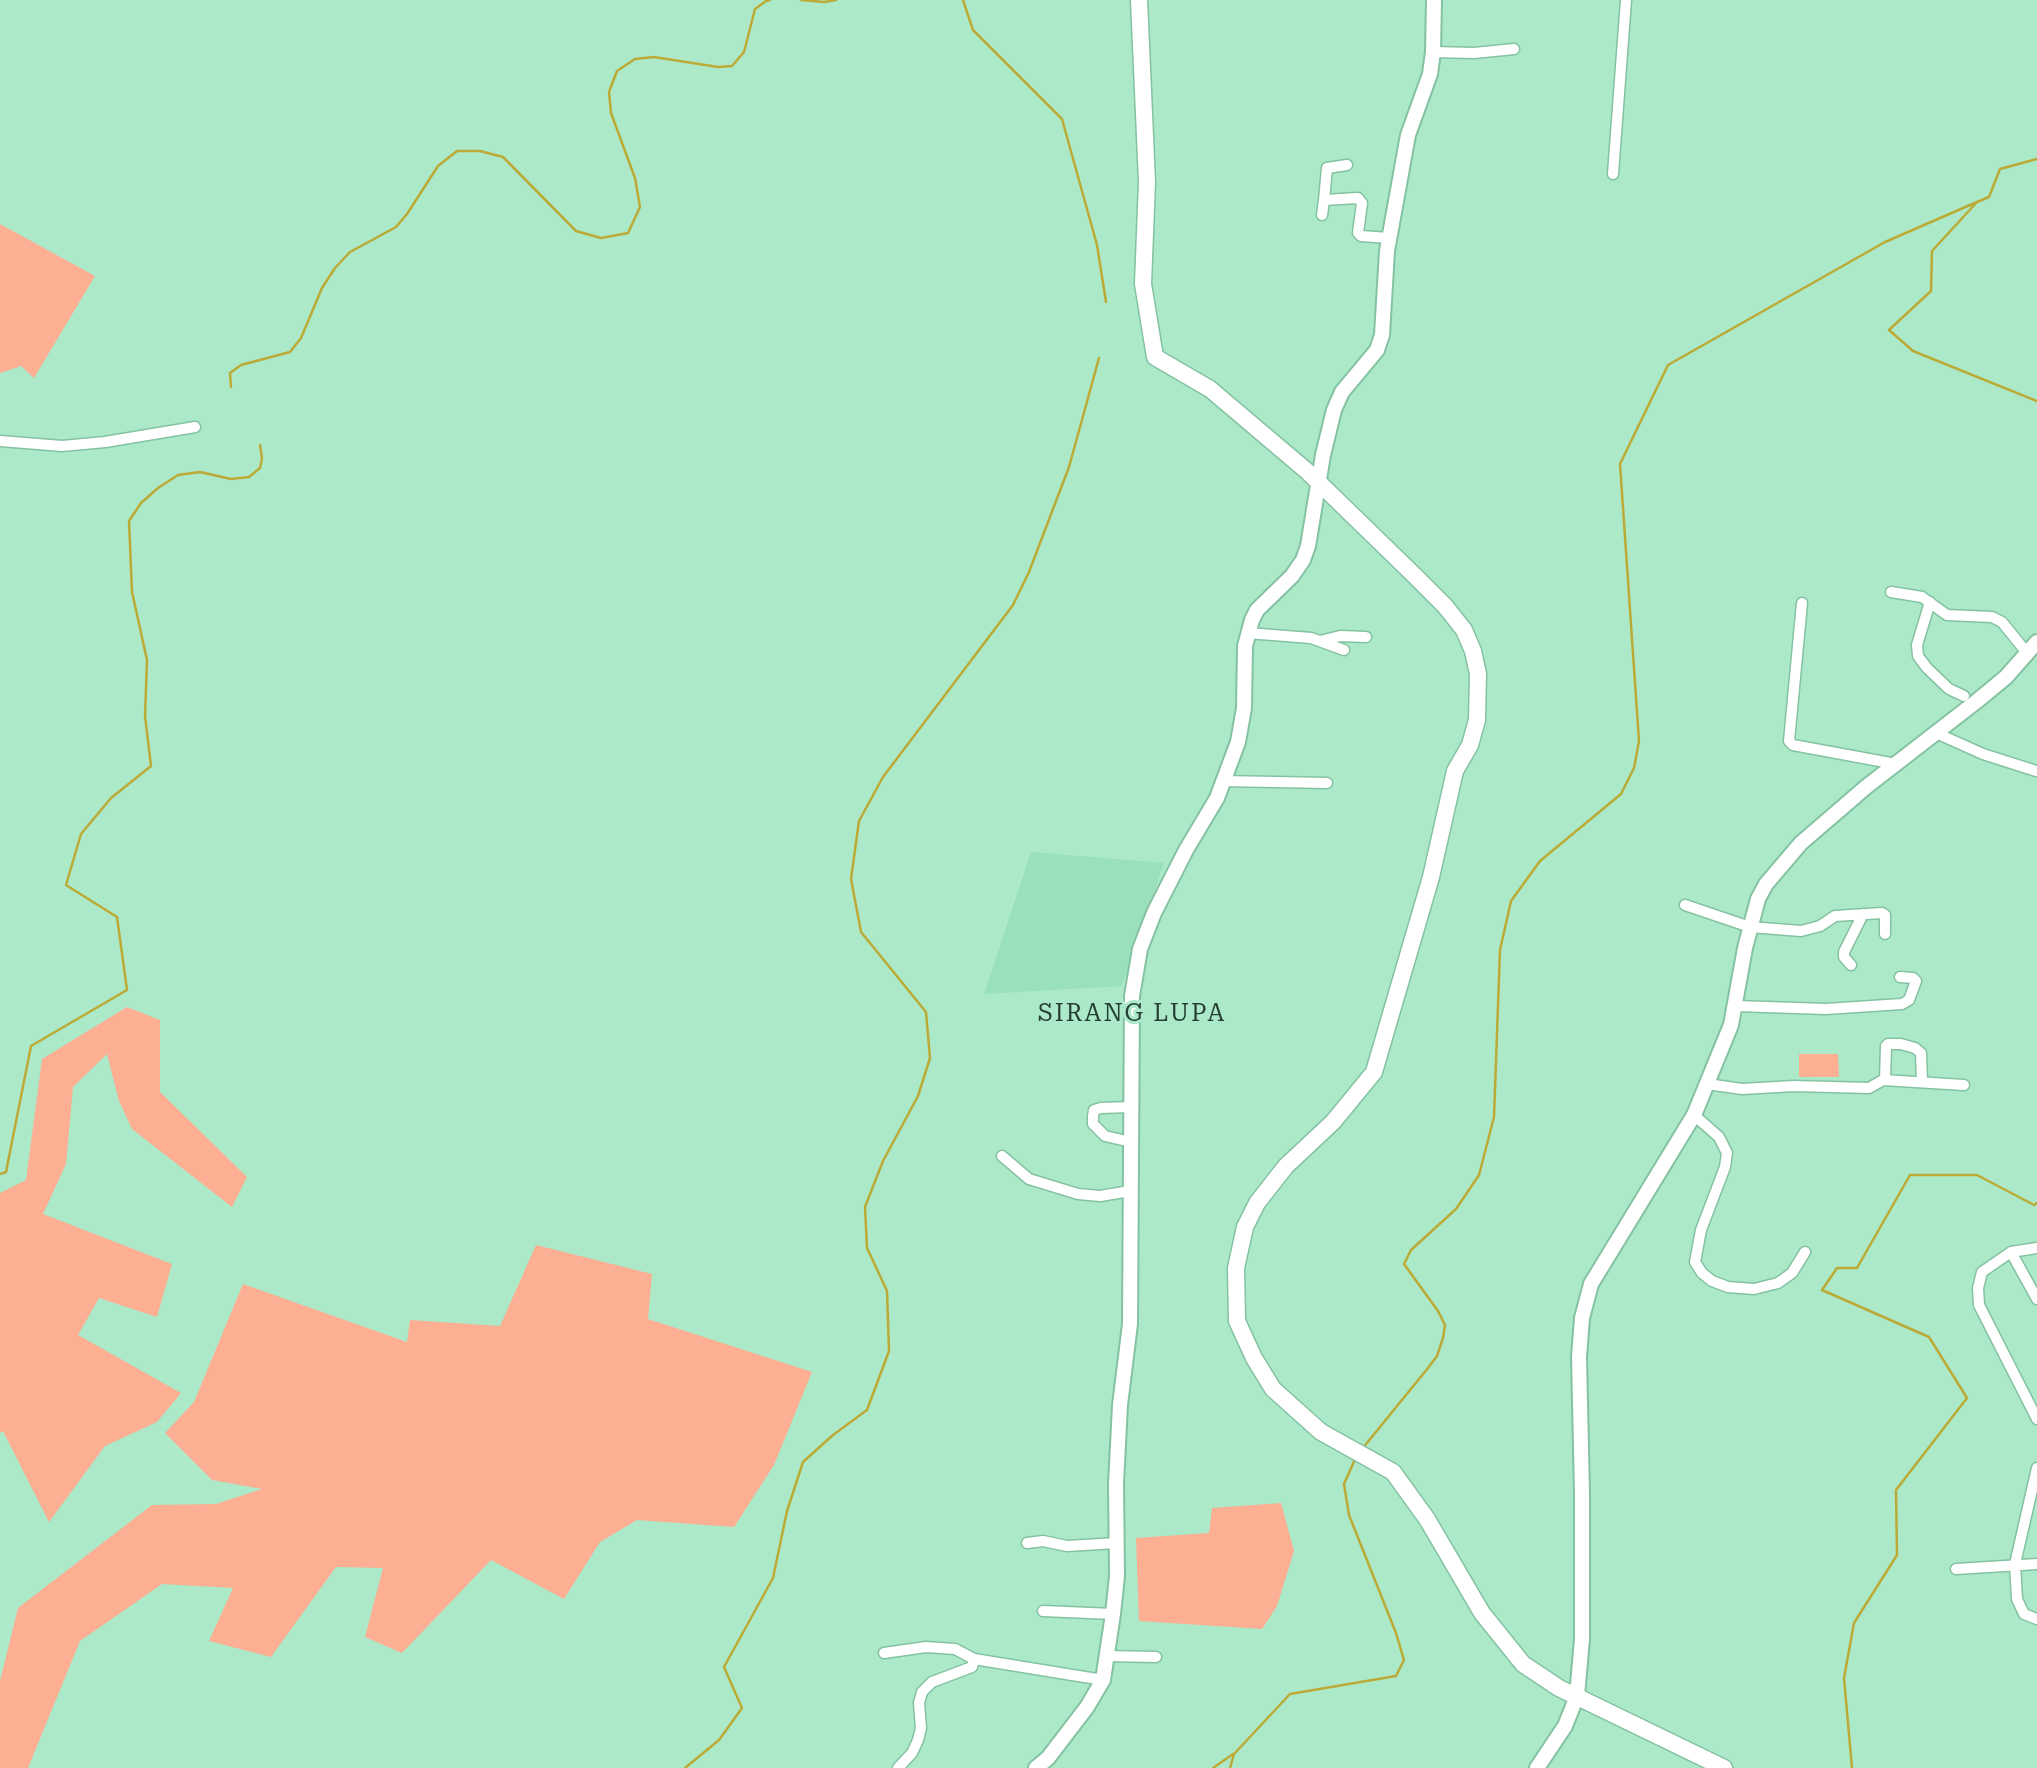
<!DOCTYPE html>
<style>
body{margin:0}
canvas{display:block;background:#abe9c9}
</style>
<canvas width="2037" height="1768"></canvas>
<script>
const g = document.querySelector('canvas').getContext('2d');
g.lineJoin = 'round';
function paint(path, color) { g.fillStyle = color; g.fill(path, 'evenodd'); }
const shape = rows => new Path2D(rows.map(r => 'M' + r).join(''));
function strokePath(path, color, width, dash) { g.strokeStyle = color; g.lineWidth = width; g.lineCap = dash ? 'butt' : 'round'; g.setLineDash(dash || []); g.stroke(path); }
function write(font, color, halo, rows, align = 'center') {
  g.font = font + ' "Roboto Serif",serif'; g.lineWidth = 6; g.setLineDash([]); g.textBaseline = 'middle'; g.strokeStyle = halo; g.fillStyle = color; for (const [text, x, y, turn = 0] of rows) {
    g.save(); g.translate(x, y); g.rotate((+turn || 0) * Math.PI / 180); g.textAlign = isNaN(turn) ? turn : align; if (halo) g.strokeText(text, 0, 0); g.fillText(text, 0, 0); g.restore();
  }
}
paint(shape([
 [1031,852,1164,863,1122,986,984,994]
]), '#9ae0bc');
paint(shape([
 [0,224,95,276,34,378,21,366,0,373],
 [127,1007,160,1020,160,1092,247,1177,232,1207,132,1129,119,1101,107,1054,73,1087,66,1164,43,1214,172,1264,157,1317,99,1298,78,1335,181,1393,157,1422,105,1446,49,1522,3,1431,0,1433,0,1193,26,1180,42,1059],
 [1799,1054,1838,1054,1839,1077,1799,1077],
 [536,1245,652,1274,648,1319,812,1372,774,1465,734,1527,637,1520,600,1542,564,1599,491,1560,402,1653,365,1637,383,1568,336,1567,271,1657,209,1641,233,1588,162,1584,80,1641,28,1768,0,1768,0,1681,18,1608,152,1505,216,1504,262,1489,212,1480,165,1433,194,1402,243,1284,407,1342,410,1320,500,1326],
 [1281,1503,1294,1551,1277,1606,1262,1629,1139,1621,1136,1538,1209,1533,1212,1508]
]), '#fcaf92');
strokePath(shape([
 [801,0,824,2,836,0],
 [963,0,973,30,1062,119,1097,245,1106,302],
 [2037,159,2000,169,1989,197,1977,202,1932,251,1931,291,1889,330,1913,351,2037,401],
 [231,387,230,373,241,365,290,352,301,338,322,288,335,268,350,252,396,227,407,214,438,166,457,151,480,151,503,157,576,231,601,238,628,233,640,207,635,178,611,113,609,92,617,71,635,59,654,57,718,67,732,66,744,52,755,9,766,1,770,0],
 [0,1174,6,1172,31,1046,127,990,117,917,66,885,81,834,111,798,151,766,145,716,147,660,132,592,129,521,141,503,158,488,178,475,200,472,231,479,249,477,260,468,262,458,260,445],
 [1362,1449,1428,1368,1437,1356,1443,1338,1445,1325,1438,1311,1404,1264,1411,1250,1456,1209,1479,1175,1494,1117,1500,950,1511,901,1540,861,1621,794,1634,768,1639,741,1620,464,1668,365,1885,242,1977,202],
 [685,1768,719,1740,742,1708,724,1667,773,1578,787,1511,803,1462,833,1435,867,1410,889,1351,887,1291,867,1248,865,1207,883,1161,918,1096,930,1058,926,1012,861,932,851,879,859,821,883,777,1013,605,1029,572,1069,467,1099,358],
 [1213,1768,1233,1754],
 [1230,1768,1234,1754,1290,1694,1396,1676,1404,1660,1396,1633,1349,1515,1344,1484,1356,1457],
 [1852,1768,1844,1678,1854,1623,1897,1555,1896,1490,1967,1398,1929,1337,1822,1290,1837,1268,1857,1268,1910,1175,1977,1175,2034,1205,2037,1203]
]), '#bbab36', 2.5);
const street = shape([
 [1433,52,1474,53,1514,49],
 [1613,174,1626,0],
 [1324,200,1327,168,1347,165],
 [1322,215,1324,200,1358,198,1362,203,1358,233,1361,236,1389,238],
 [0,441,62,446,105,442,195,427],
 [1891,592,1922,597,1947,615,1992,617,2002,622,2027,653],
 [1930,602,1917,645,1918,656,1927,668,1949,689,1964,696],
 [1802,603,1789,741,1793,745,1896,764],
 [1247,633,1311,638,1344,650],
 [1320,641,1340,636,1366,637],
 [1936,733,1983,754,2036,771],
 [1223,781,1327,783],
 [1685,905,1750,927,1801,931,1820,926,1835,916,1882,913,1885,915,1885,934],
 [1851,965,1844,957,1844,952,1863,914],
 [1736,1006,1826,1009,1902,1004,1909,1000,1916,981,1913,978,1900,977],
 [1885,1080,1886,1046,1888,1044,1901,1044,1915,1048,1921,1053,1922,1082],
 [1707,1084,1742,1089,1794,1086,1869,1088,1883,1080,1964,1085],
 [1694,1115,1719,1137,1727,1153,1725,1167,1701,1230,1695,1262,1702,1273,1712,1281,1728,1287,1754,1289,1778,1283,1792,1273,1805,1252],
 [1131,1142,1105,1136,1093,1124,1093,1116,1094,1110,1101,1108,1131,1107],
 [1002,1156,1029,1179,1078,1194,1100,1196,1130,1191],
 [2037,1248,2011,1252,1982,1272,1978,1288,1979,1305,2037,1419],
 [2011,1252,2037,1299],
 [2037,1468,2015,1564,2017,1599,2024,1614,2037,1619],
 [1027,1543,1043,1541,1067,1546,1117,1543],
 [1956,1569,2037,1564],
 [1043,1611,1113,1614],
 [884,1653,926,1647,955,1649,974,1659,1103,1680],
 [1107,1656,1156,1657],
 [898,1768,912,1753,918,1740,921,1728,919,1703,922,1692,932,1682,972,1667,974,1659]
]);
const secondary = shape([
 [1036,1768,1048,1758,1087,1707,1103,1680,1113,1614,1117,1576,1116,1484,1120,1405,1130,1324,1132,996,1140,949,1154,913,1186,850,1217,798,1238,742,1244,708,1245,646,1252,620,1257,610,1292,576,1303,560,1308,546,1323,455,1334,410,1342,392,1377,350,1382,335,1387,251,1408,135,1430,74,1433,52,1434,0],
 [1537,1768,1565,1726,1577,1696,1582,1639,1582,1493,1579,1357,1582,1318,1591,1284,1694,1115,1731,1025,1745,948,1758,899,1766,884,1801,843,1866,787,1977,701,2006,677,2037,642]
]);
const primary = shape([
 [1139,0,1147,182,1143,284,1155,357,1210,389,1308,472,1415,576,1445,606,1464,630,1473,651,1478,674,1477,720,1470,745,1455,771,1431,877,1374,1072,1333,1122,1286,1166,1257,1203,1245,1227,1236,1268,1237,1321,1254,1358,1273,1389,1321,1432,1393,1472,1427,1519,1482,1613,1523,1664,1559,1688,1724,1768]
]);
strokePath(street, '#84c2a2', 13);
strokePath(secondary, '#84c2a2', 18);
strokePath(primary, '#84c2a2', 19);
strokePath(street, '#fff', 10);
strokePath(secondary, '#fff', 14);
strokePath(primary, '#fff', 16);
g.letterSpacing = '2px';
write('24px', '#253f32', '#abe9c9', [
 ["SIRANG LUPA",1132,1014]
]);
g.letterSpacing = '0px';
</script>
